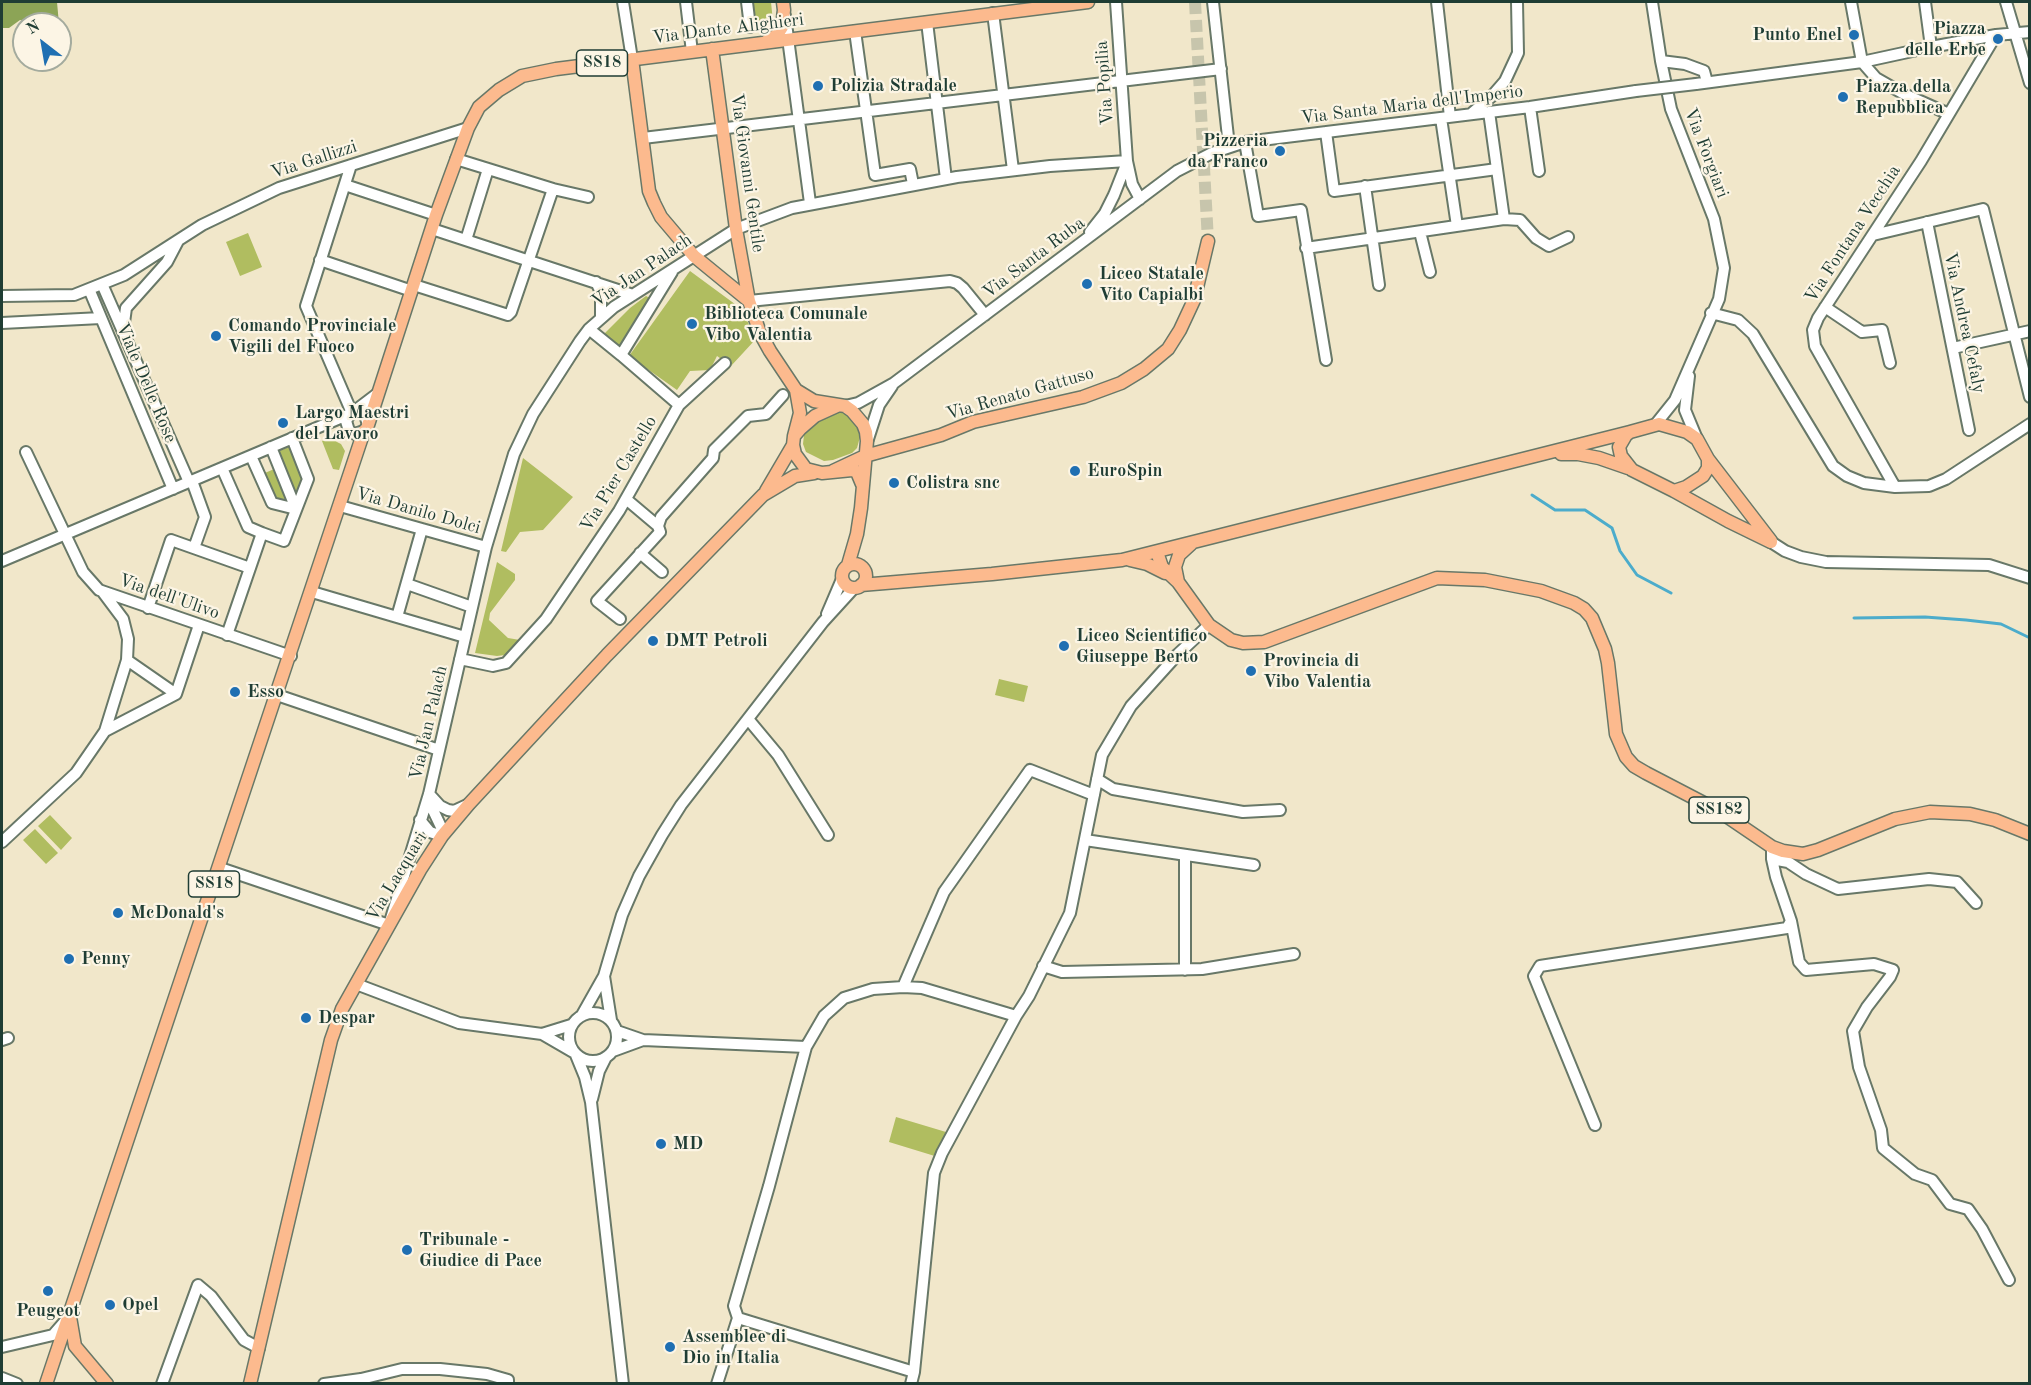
<!DOCTYPE html>
<style>
body{margin:0}
#map{position:relative;width:2031px;height:1385px;overflow:hidden;background:#f1e7ca;font-family:"Old Standard TT",serif}
canvas{display:block}
.frame{position:absolute;inset:0;border:3px solid #1f3d34;pointer-events:none}
.north{position:absolute;left:12px;top:12px;width:60px;height:60px;box-sizing:border-box;background:#fcf5e5;border:2px solid #a4ab9e;border-radius:50%;rotate:329deg;font-size:16px;font-weight:700;line-height:24px;text-align:center;color:#1f3d34}
.north::after{content:'';display:block;margin:auto;width:21px;height:27px;background:#1f6fb2;clip-path:polygon(50% 0,100% 100%,50% 72%,0 100%)}
</style>
<div id="map">
<canvas width="2031" height="1385"></canvas>
<div class="frame"></div>
<div class="north">N</div>
</div>
<script>
const g = document.querySelector('canvas').getContext('2d');
g.lineJoin = 'round';
function paint(path, color) { g.fillStyle = color; g.fill(path, 'evenodd'); }
const shape = rows => new Path2D(rows.map(r => 'M' + r).join(''));
function strokePath(path, color, width, dash) { g.strokeStyle = color; g.lineWidth = width; g.lineCap = dash ? 'butt' : 'round'; g.setLineDash(dash || []); g.stroke(path); }
function write(font, color, halo, rows, align = 'center') {
  g.font = font + ' "Old Standard TT",serif'; g.lineWidth = 4.5; g.setLineDash([]); g.textBaseline = 'middle'; g.strokeStyle = halo; g.fillStyle = color; for (const [text, x, y, turn = 0] of rows) {
    g.save(); g.translate(x, y); g.rotate((+turn || 0) * Math.PI / 180); g.textAlign = isNaN(turn) ? turn : align; if (halo) g.strokeText(text, 0, 0); g.fillText(text, 0, 0); g.restore();
  }
}
paint(shape([
 [750,2,771,2,773,22,753,24],
 [248,233,262,267,240,276,226,242],
 [690,271,743,310,755,340,731,366,717,356,710,370,690,371,677,390,629,356],
 [646,296,652,299,619,348,603,335,630,308],
 [845,411,857,425,860,437,857,448,852,453,833,460,824,461,806,452,803,444,804,435,807,430,816,421,837,412],
 [329,438,341,444,345,451,339,470,333,469,322,441],
 [294,445,308,479,296,509,272,503,260,475,279,467,274,453],
 [523,458,573,497,543,530,520,532,506,552,501,551],
 [497,562,515,574,515,580,490,613,489,620,508,638,520,640,505,655,497,656,475,653],
 [999,679,1028,686,1024,702,995,695],
 [50,815,72,838,61,850,38,826],
 [35,829,58,853,46,864,23,840],
 [896,1117,946,1132,938,1157,889,1142]
]), '#b0bd60');
paint(shape([
 [2,2,57,2,59,24,35,24,20,20,9,28,2,28]
]), '#8ca456');
strokePath(shape([
 [1532,495,1555,510,1585,510,1612,528,1620,551,1637,575,1671,593],
 [1854,618,1925,617,1966,620,2001,624,2030,638]
]), '#4caccb', 3);
strokePath(shape([
 [1195,2,1208,241]
]), '#c7c5ac', 12, [12, 6]);
const minor = shape([
 [623,2,632,59],
 [686,2,692,52],
 [747,2,750,27],
 [1116,2,1127,161,1132,184,1140,199],
 [1213,2,1229,146],
 [1437,2,1450,117],
 [1652,2,1661,61,1671,109,1714,219,1724,268,1719,299,1675,400,1655,425],
 [1851,2,1862,62,1876,78,1904,94,1949,114],
 [1925,2,1931,47],
 [2006,2,2030,83],
 [993,13,1013,170],
 [785,16,810,203],
 [927,22,946,179],
 [855,31,875,175,910,169,913,184],
 [1661,61,1685,64,1704,71,1707,82],
 [1696,84,1862,62,1931,47,1996,35,2030,32],
 [1530,107,1539,171],
 [1489,112,1504,219],
 [1472,113,1492,96,1505,81,1518,53,1517,2],
 [1441,118,1457,226],
 [1326,132,1334,191,1497,169],
 [643,138,1221,69],
 [1245,142,1258,216,1301,210,1326,360],
 [456,159,553,189,588,197],
 [351,165,306,306,352,413,377,394],
 [345,185,436,215],
 [1365,186,1379,285],
 [1927,222,1969,430],
 [432,229,633,295],
 [1090,232,1105,213,1114,195,1127,162],
 [1420,232,1430,272],
 [1873,235,1983,209,2030,397],
 [466,240,488,169],
 [1306,248,1504,219,1520,220,1536,238,1549,246,1568,237],
 [320,260,412,291],
 [596,282,601,292,601,318],
 [102,284,189,482],
 [414,285,508,315,511,312,553,189],
 [89,289,173,489],
 [2,296,74,295,124,275,202,225,279,188,468,128],
 [749,301,950,281,957,283,963,288,985,315],
 [1825,307,1862,332,1882,330,1890,363],
 [1711,313,1738,320,1753,334,1833,466,1847,476,1864,483,1895,487,1929,486,1946,479,2030,424],
 [2,323,101,318],
 [589,329,621,355],
 [123,330,126,308,167,262,178,241],
 [1953,348,2030,331],
 [1689,376,1685,410,1697,439],
 [679,405,725,363],
 [845,406,858,403,894,383,1177,171,1212,153,1245,142,1530,107,1636,91],
 [868,439,879,405,892,386],
 [271,447,296,509],
 [26,452,83,572,99,590,291,656],
 [251,456,272,503,296,509],
 [222,468,248,527,262,533],
 [192,481,205,517,194,548],
 [1895,487,1815,346,1813,330,1818,318,1921,161,1996,35],
 [626,499,658,526],
 [340,506,486,547],
 [1771,542,1785,551,1801,557,1826,562,1989,565,2030,578],
 [640,553,662,572],
 [2,561,352,413,359,412,365,415,368,425,364,431,355,434,349,431,346,421,350,414],
 [407,584,472,607],
 [102,591,123,619,128,639,127,660],
 [312,592,465,637],
 [148,608,171,540,250,568],
 [827,614,842,579],
 [397,617,422,529],
 [620,619,597,601,660,532,658,526,661,517,713,458,714,450,748,416,766,414,783,395],
 [227,635,262,533,284,541,308,479,292,438],
 [460,659,493,666,506,663,546,619,619,511,679,405,621,355,672,272],
 [176,694,199,625],
 [277,695,439,750],
 [748,719,778,755,828,835],
 [1097,779,1113,789,1243,812,1280,810],
 [429,794,440,806,448,810,454,811,469,804],
 [420,820,430,832,442,836,442,829,432,808,430,797],
 [1085,840,1254,865],
 [2,842,76,773,105,731,127,660,176,694,105,731],
 [1772,859,1788,862,1806,874,1838,889,1929,879,1957,882,1976,903],
 [220,868,389,925,429,794,486,547,514,454,533,414,580,341,589,329,614,307,736,229,792,208,957,177,1050,166,1127,161],
 [1791,921,1799,962,1806,970,1874,964,1893,970,1890,977,1867,1007,1853,1031,1859,1067,1881,1130,1883,1148,1915,1174,1932,1180,1950,1204,1968,1209,1982,1229,2009,1280],
 [1043,966,1062,972,1202,969,1294,954],
 [1185,970,1185,855],
 [604,976,611,1020],
 [356,984,459,1023,542,1034,571,1025],
 [903,987,944,892,1030,770,1094,795],
 '569 1037a24 24 0 1 1 48 0a24 24 0 1 1-48 0Z',
 [582,1015,604,976,622,915,639,876,662,835,681,805,823,622,854,588],
 [617,1031,643,1040,806,1047],
 [542,1034,573,1052],
 [2,1040,8,1038],
 [613,1051,643,1040],
 [576,1055,585,1077,591,1102,623,1384],
 [592,1099,599,1071,606,1057],
 [1595,1125,1534,976,1540,966,1787,928,1791,921,1776,877,1772,859,1772,847],
 [738,1318,914,1372],
 [2,1347,53,1335,66,1320],
 [2,1378,17,1384],
 [162,1384,198,1285,211,1296,244,1340,259,1348],
 [324,1384,361,1379,402,1369,440,1369,487,1374,508,1380,508,1384],
 [717,1384,738,1318,734,1306,769,1186,806,1047,824,1016,844,998,873,989,903,987,922,988,1016,1016],
 [911,1384,914,1372,934,1173,942,1153,1016,1016,1029,996,1070,913,1102,755,1131,706,1178,654,1209,625]
]);
const major = shape([
 [767,41,777,35,782,27,784,10,783,2],
 [712,49,736,229,749,301,760,333,770,351,796,390,800,413,794,436],
 [632,59,649,191,654,203,661,217,694,256,749,301],
 [796,390,814,401,845,406,852,411,863,424,866,432,867,441,861,508,857,534,848,565],
 [837,406,815,416,800,429,794,436,793,445,795,454,806,469,822,473,852,470,857,472,862,484],
 [1659,424,1687,432,1697,439,1708,459,1708,468,1703,476,1686,487,1674,491,1632,470,1621,456,1619,447,1626,435,1630,432,1659,424],
 [368,425,436,215,468,128,479,107,499,90,522,76,556,69,1088,2],
 [1561,454,1578,454,1599,458,1628,468],
 [1708,459,1771,541],
 [833,471,865,456,941,435,973,422,1083,397,1121,383,1144,369,1168,349,1180,330,1194,300,1208,241],
 [766,491,793,445],
 [1674,491,1728,521,1771,542],
 [1157,552,1162,567,1178,582,1209,625,1231,640,1243,643,1264,642,1437,578,1485,580,1541,591,1574,603,1584,609,1592,618,1605,649,1608,663,1616,734,1626,757,1634,766,1646,773,1719,811,1772,847,1783,851,1803,854,1818,850,1895,819,1930,812,1970,814,1995,820,2030,834],
 [1130,560,1147,564,1165,573],
 '842 576a12 12 0 1 1 24 0a12 12 0 1 1-24 0Z',
 [1178,582,1175,567,1179,555,1191,544],
 [861,585,992,574,1122,560,1630,432],
 [70,1317,75,1346,107,1384],
 [46,1384,364,431],
 [250,1384,331,1040,342,1009,420,870,442,836,469,804,607,655,763,495,795,476,814,473]
]);
strokePath(minor, '#687868', 14);
strokePath(major, '#687868', 15);
strokePath(minor, '#fff', 10);
strokePath(major, '#fcba8e', 12);
const minorBridge = shape([
 [1636,91,1696,84]
]);
strokePath(minorBridge, '#687868', 14, []);
strokePath(minorBridge, '#fff', 10);
for (const [x, y, r, color] of [
 [1854,35,6,"#1f6fb2"],
 [1998,39,6,"#1f6fb2"],
 [818,86,6,"#1f6fb2"],
 [1843,97,6,"#1f6fb2"],
 [1280,151,6,"#1f6fb2"],
 [1087,284,6,"#1f6fb2"],
 [692,324,6,"#1f6fb2"],
 [216,336,6,"#1f6fb2"],
 [283,423,6,"#1f6fb2"],
 [1075,471,6,"#1f6fb2"],
 [894,483,6,"#1f6fb2"],
 [653,641,6,"#1f6fb2"],
 [1064,646,6,"#1f6fb2"],
 [1251,671,6,"#1f6fb2"],
 [235,692,6,"#1f6fb2"],
 [118,913,6,"#1f6fb2"],
 [69,959,6,"#1f6fb2"],
 [306,1018,6,"#1f6fb2"],
 [661,1144,6,"#1f6fb2"],
 [407,1250,6,"#1f6fb2"],
 [48,1291,6,"#1f6fb2"],
 [110,1305,6,"#1f6fb2"],
 [670,1347,6,"#1f6fb2"]
]) { const dot = new Path2D(); dot.arc(x, y, r, 0, 2 * Math.PI); g.fillStyle = color; g.fill(dot); strokePath(dot, '#fcf5e5', 2); }
for (const [x, y, w] of [
 [602,63,51],
 [1719,810,60],
 [214,884,51]
]) { const box = new Path2D(); box.roundRect(x - w / 2, y - 13, w, 26, 4.5); g.fillStyle = '#fcf5e5'; g.fill(box); strokePath(box, '#1f3d34', 1.5); }
write('bold 16px', '#1f3d34', null, [
 ["SS18",602,63],
 ["SS182",1719,810],
 ["SS18",214,884]
]);
write('18px', '#1f3d34', '#fcf5e5', [
 ["Via Dante Alighieri",728,29,-7],
 ["Via Popilia",1105,83,-94],
 ["Via Santa Maria dell'Imperio",1412,105,-7],
 ["Via Forgiari",1706,153,69],
 ["Via Gallizzi",314,160,-18],
 ["Via Giovanni Gentile",747,173,82],
 ["Via Fontana Vecchia",1853,234,-57],
 ["Via Santa Ruba",1034,258,-37],
 ["Via Jan Palach",642,271,-34],
 ["Via Andrea Cefaly",1964,323,78],
 ["Viale Delle Rose",146,383,67],
 ["Via Renato Gattuso",1020,394,-16],
 ["Via Pier Castello",619,474,-59],
 ["Via Danilo Dolci",418,511,16],
 ["Via dell'Ulivo",169,597,19],
 ["Via Jan Palach",429,723,-77],
 ["Via Lacquari",397,877,-59]
]);
write('bold 18px', '#1f3d34', '#fcf5e5', [
 ["Piazza",1986,29,"right"],
 ["delle Erbe",1986,50,"right"],
 ["Punto Enel",1842,35,"right"],
 ["Polizia Stradale",830,86],
 ["Piazza della",1855,87],
 ["Repubblica",1855,108],
 ["Pizzeria",1268,141,"right"],
 ["da Franco",1268,162,"right"],
 ["Liceo Statale",1099,274],
 ["Vito Capialbi",1099,295],
 ["Biblioteca Comunale",704,314],
 ["Vibo Valentia",704,335],
 ["Comando Provinciale",228,326],
 ["Vigili del Fuoco",228,347],
 ["Largo Maestri",295,413],
 ["del Lavoro",295,434],
 ["EuroSpin",1087,471],
 ["Colistra snc",906,483],
 ["Liceo Scientifico",1076,636],
 ["Giuseppe Berto",1076,657],
 ["DMT Petroli",665,641],
 ["Provincia di",1263,661],
 ["Vibo Valentia",1263,682],
 ["Esso",247,692],
 ["McDonald's",130,913],
 ["Penny",81,959],
 ["Despar",318,1018],
 ["MD",673,1144],
 ["Tribunale -",419,1240],
 ["Giudice di Pace",419,1261],
 ["Opel",122,1305],
 ["Peugeot",48,1311,"center"],
 ["Assemblee di",682,1337],
 ["Dio in Italia",682,1358]
], 'left');
</script>
